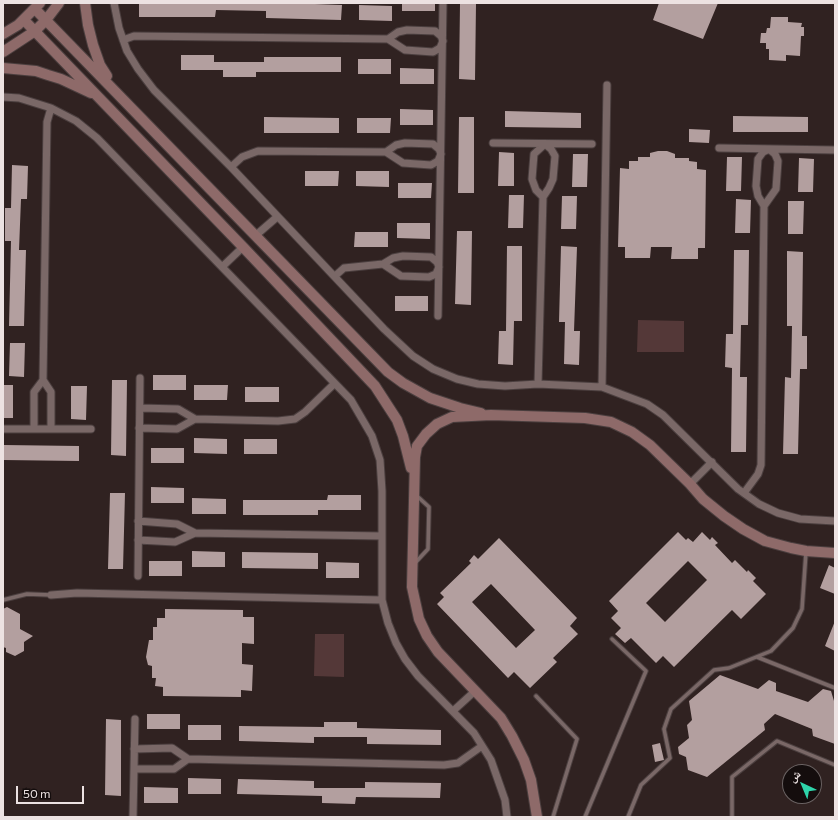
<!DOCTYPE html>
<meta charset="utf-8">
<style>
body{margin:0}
#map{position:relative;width:838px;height:820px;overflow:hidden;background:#302221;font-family:Commissioner,"Noto Naskh Arabic",sans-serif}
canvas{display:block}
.frame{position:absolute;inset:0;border:4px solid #ece2e2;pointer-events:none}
.north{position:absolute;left:782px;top:764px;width:40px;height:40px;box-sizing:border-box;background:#140d0d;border:1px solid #6a6262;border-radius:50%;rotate:316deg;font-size:11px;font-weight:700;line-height:16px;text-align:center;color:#ece2e2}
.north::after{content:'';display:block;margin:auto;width:14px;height:18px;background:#2ed4aa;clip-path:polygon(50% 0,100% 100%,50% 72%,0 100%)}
.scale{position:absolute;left:16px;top:786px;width:68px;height:18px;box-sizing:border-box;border:2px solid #ece2e2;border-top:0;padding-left:5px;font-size:12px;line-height:14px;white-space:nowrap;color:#ece2e2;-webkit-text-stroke:3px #140d0d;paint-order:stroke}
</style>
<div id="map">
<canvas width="838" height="820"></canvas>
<div class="frame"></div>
<div class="north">ش</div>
<div class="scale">50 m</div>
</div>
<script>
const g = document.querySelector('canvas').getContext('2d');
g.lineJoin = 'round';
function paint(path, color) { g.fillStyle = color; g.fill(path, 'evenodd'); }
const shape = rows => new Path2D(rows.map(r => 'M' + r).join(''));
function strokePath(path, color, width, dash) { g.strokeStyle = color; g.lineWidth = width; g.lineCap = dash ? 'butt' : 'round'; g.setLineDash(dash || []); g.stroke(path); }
paint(shape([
 [638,320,684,321,684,352,637,352],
 [315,634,344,634,344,677,314,676]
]), '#543838');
paint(shape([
 [139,3,288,3,342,5,341,20,266,18,266,11,216,10,215,17,139,17],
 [402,3,435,3,435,11,402,11],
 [659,3,718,3,703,39,653,20],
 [460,4,476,4,475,80,459,79],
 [359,5,392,6,392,21,359,20],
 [771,17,788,17,788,22,802,23,801,27,804,27,804,36,801,36,800,56,786,55,786,61,769,60,769,49,766,49,766,43,760,43,761,33,766,33,767,28,770,28],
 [181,55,214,55,214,62,264,62,264,57,341,57,341,72,256,72,256,77,223,77,223,70,181,70],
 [358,59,391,59,391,74,358,74],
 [400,68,434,69,434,84,400,84],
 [400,109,433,110,433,125,400,125],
 [505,111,581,113,581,128,505,127],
 [733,116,808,117,808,132,733,132],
 [264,117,339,118,339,133,264,133],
 [459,117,474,117,474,193,458,193],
 [357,118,391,118,390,133,357,133],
 [689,129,710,130,709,143,689,142],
 [658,151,667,151,675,154,675,158,689,158,689,161,697,162,697,169,706,170,705,248,698,248,698,259,671,259,672,247,651,247,650,258,625,258,625,247,618,247,620,168,629,169,629,161,638,161,638,157,650,157,650,153],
 [499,152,514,153,514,186,498,186],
 [573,154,588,154,587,187,572,187],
 [727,157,742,157,741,191,726,191],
 [799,158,814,159,813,192,798,192],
 [12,165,28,166,27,199,21,199,19,250,26,250,24,326,9,326,11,241,5,241,5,208,11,208],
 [305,171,339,171,338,186,305,186],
 [356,171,389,171,389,187,356,186],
 [398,183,432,183,431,198,398,198],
 [509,195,524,195,523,228,508,228],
 [562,196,577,196,576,229,561,229],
 [736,199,751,200,750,233,735,233],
 [788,201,804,201,803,234,788,234],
 [397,223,430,223,430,239,397,238],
 [457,231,472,231,471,305,455,304],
 [355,232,388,232,388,247,354,247],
 [507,246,522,246,522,321,514,321,513,365,498,364,499,331,506,331],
 [561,246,577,247,574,331,580,331,579,365,564,364,565,322,559,322],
 [734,250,749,250,748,325,741,325,740,377,747,377,746,452,731,452,732,368,725,367,726,334,733,334],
 [787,251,803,252,802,336,807,336,807,369,800,369,798,454,783,454,785,377,791,378,792,326,787,326],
 [395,296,428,296,428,311,395,311],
 [10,343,25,343,24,377,9,376],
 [153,375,186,375,186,390,153,390],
 [112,380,127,380,126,456,111,455],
 [3,385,13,385,13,418,3,418],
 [194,385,228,385,227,400,194,400],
 [71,386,87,386,86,420,71,419],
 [245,387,279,387,279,402,245,402],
 [194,438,227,439,227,454,194,453],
 [244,439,277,439,277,454,244,454],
 [4,445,79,446,79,461,3,460],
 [151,448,184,448,184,463,151,463],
 [151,487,184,488,184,503,151,503],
 [110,493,125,493,123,569,108,569],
 [328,495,361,495,361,510,318,510,318,515,243,515,243,500,327,500],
 [192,498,226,499,226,514,192,514],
 [678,532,686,540,688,538,693,542,702,532,710,540,712,537,718,543,715,545,732,563,735,560,747,572,748,570,756,578,753,581,766,594,741,619,732,610,674,667,663,656,656,663,631,638,625,643,615,634,621,628,611,618,618,611,609,601],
 [688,561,707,580,665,622,646,603],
 [499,538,577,618,570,626,578,634,553,658,557,662,530,688,514,672,508,678,437,604,444,597,440,593,471,563,469,561,474,555,478,559],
 [491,584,535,630,516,648,472,602],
 [192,551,225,552,225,567,192,567],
 [242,552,318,553,318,569,242,568],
 [149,561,182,561,182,576,149,576],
 [326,562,359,563,359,578,326,578],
 [829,565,835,568,835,594,820,588],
 [7,607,20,614,20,629,33,636,24,642,24,651,15,656,6,652,6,648,3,647,3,609],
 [165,609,243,610,243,617,254,617,254,644,242,643,242,664,253,665,252,691,241,690,241,697,163,696,163,687,155,686,156,678,152,678,152,666,148,665,146,657,149,640,153,640,153,627,157,627,157,618,165,618],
 [835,621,835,651,825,646],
 [720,675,758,689,769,680,776,683,776,691,808,702,823,689,831,691,834,701,835,701,835,744,813,736,812,729,775,714,764,724,765,730,707,777,688,770,686,757,679,754,678,747,689,738,687,725,692,720,689,701],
 [147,714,180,714,180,729,147,729],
 [106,719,121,720,121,796,105,795],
 [324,722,357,722,357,728,441,730,441,745,367,744,367,737,314,737,314,743,239,741,239,726,324,727],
 [188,725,221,725,221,740,188,740],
 [660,743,664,760,655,762,652,745],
 [188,778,221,779,221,794,188,794],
 [238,779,314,781,314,788,365,788,365,782,441,783,440,798,356,797,355,804,322,803,322,796,237,794],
 [144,787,178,788,178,803,144,803]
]), '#b39f9f');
const lane = shape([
 [415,563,428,549,429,507,417,496],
 [3,600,27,594,51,595],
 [757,657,835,688],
 [536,696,577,739,553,817],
 [585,817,646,671,612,639],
 [628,817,641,785,670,758,664,729,671,709,714,670,729,668,771,651,793,628,802,609,806,552],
 [732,817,732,777,777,741,835,765]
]);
const street = shape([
 [114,3,119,28,127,51,138,69,154,90,231,167,384,329,413,356,433,369,457,379,478,384,505,386,538,384,602,387,647,404,663,415,738,489,759,504,778,513,800,519,835,521],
 [123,40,134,36,388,39,398,32,407,30,435,31,441,36,443,41,440,48,433,52,405,50,388,39],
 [3,97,19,98,51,108,76,121,97,138,351,400,372,436,380,460,382,491,382,600,388,623,396,643,405,659,418,676,474,733,491,760,505,800,507,817],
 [493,143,592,144],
 [719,148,835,150],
 [231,167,242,157,258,151,386,152,396,145,405,143,433,144,439,149,441,154,438,161,431,165,403,163,386,152],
 [255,236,277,217],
 [222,267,243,247],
 [335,276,344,268,383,264,393,258,403,256,431,257,437,262,439,267,436,274,429,277,401,276,383,264],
 [438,316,443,3],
 [43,380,47,122,51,108],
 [538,384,543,197,549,188,553,179,555,156,551,149,545,144,534,154,532,179,536,190,543,197],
 [602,387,607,85],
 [195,419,278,421,295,419,305,412,334,384],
 [139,428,177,429,195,419,178,409,140,408],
 [3,429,91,429],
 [34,429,34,392,43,380,51,392,51,429],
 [690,484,712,462],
 [744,493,758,474,761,465,764,206,758,196,756,186,758,159,763,152,769,149,775,154,778,161,776,189,764,206],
 [195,533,382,536],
 [138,540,175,542,195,533,177,524,138,521],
 [138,576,140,378],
 [51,595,77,593,382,600],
 [453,711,475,691],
 [188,759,444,765,458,763,482,746],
 [134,769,174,769,188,759,172,748,134,749],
 [133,817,135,719]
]);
const secondary = shape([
 [85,3,88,25,93,45,100,65,107,76],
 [35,9,388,372,403,383,430,398,460,408,481,413],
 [24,20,243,247,375,386,397,420,403,436,411,468],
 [3,34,18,25,40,3],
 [3,52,35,31,46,20,59,3],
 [3,68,36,71,48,75,61,79,91,93],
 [537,817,531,780,524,760,512,736,501,718,438,652,427,636,419,619,412,587,415,457,417,446,426,434,437,424,452,417,491,415,585,418,611,422,632,432,650,445,690,484,703,499,724,516,743,529,765,541,791,548,806,551,835,553]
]);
strokePath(lane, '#4b3f3f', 5.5);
strokePath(street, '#4b3f3f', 9);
strokePath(secondary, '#4b3f3f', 12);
strokePath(lane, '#7a6867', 3.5);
strokePath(street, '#7a6867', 7);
strokePath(secondary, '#8e6a69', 10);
</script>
